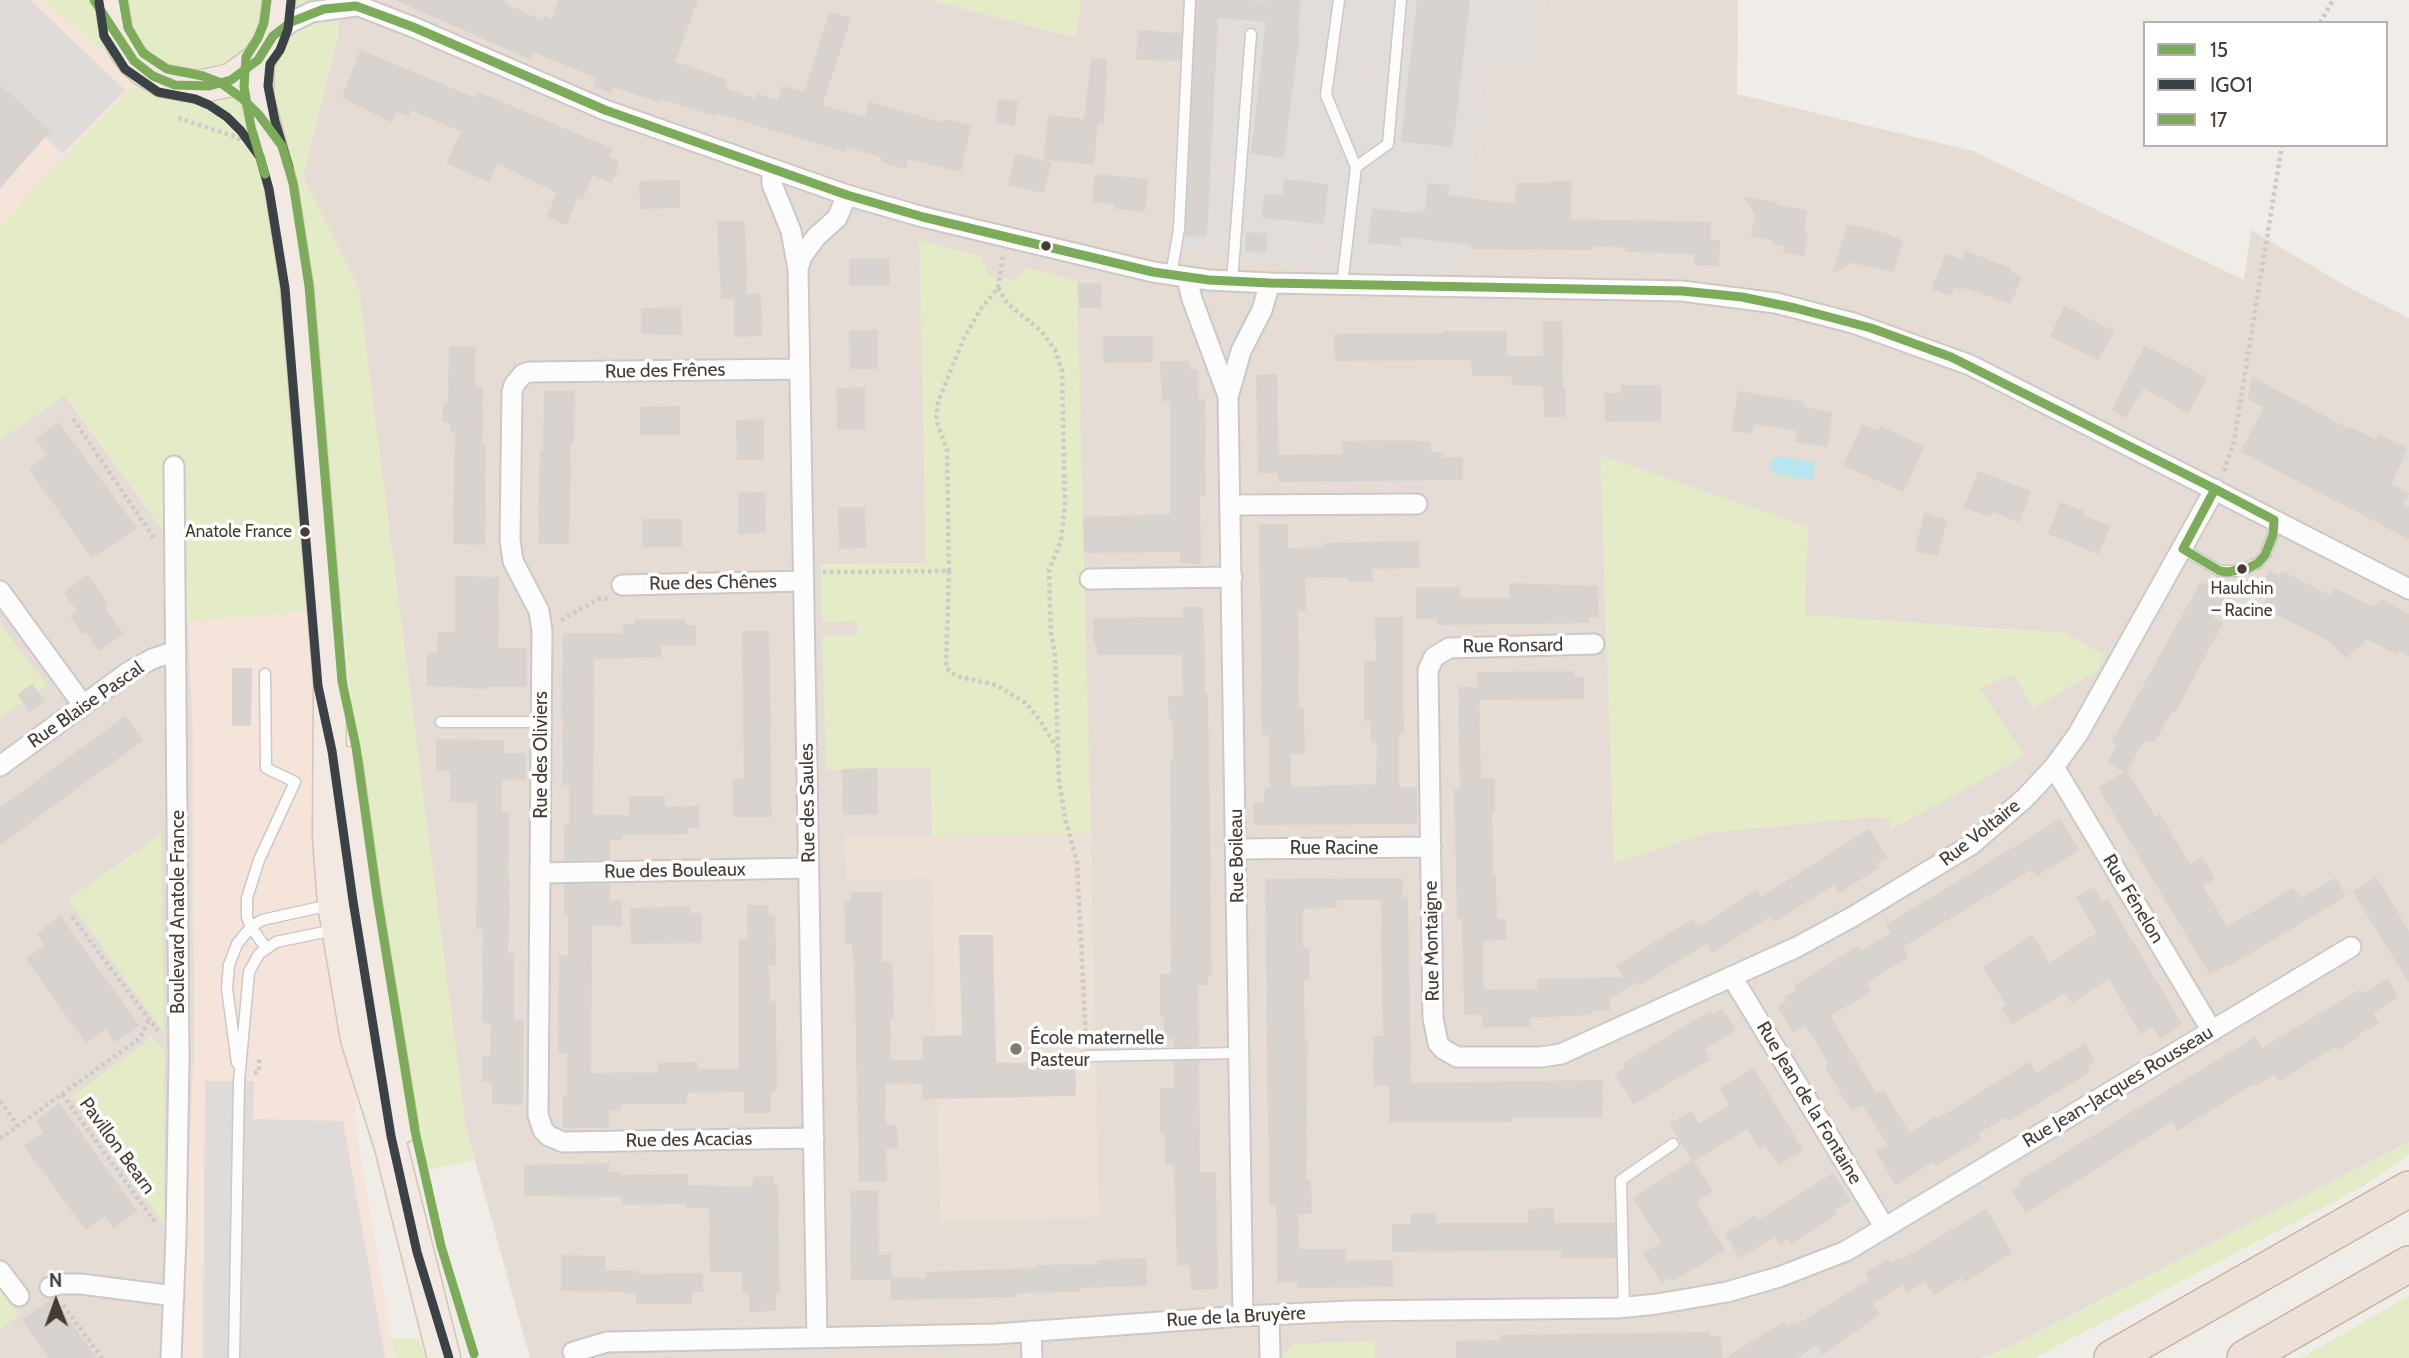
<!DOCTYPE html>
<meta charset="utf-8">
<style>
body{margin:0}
#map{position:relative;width:2409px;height:1358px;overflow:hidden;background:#f0ece8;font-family:Cabin,sans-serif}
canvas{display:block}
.legend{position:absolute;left:2143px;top:21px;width:245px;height:126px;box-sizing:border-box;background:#fff;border:2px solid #b5b1ae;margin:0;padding:9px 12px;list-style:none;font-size:21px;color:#463c34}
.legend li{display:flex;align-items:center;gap:14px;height:35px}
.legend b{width:35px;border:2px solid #b5b1ae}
.north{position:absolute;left:21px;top:1267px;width:70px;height:70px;-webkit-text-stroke:5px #fff;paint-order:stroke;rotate:359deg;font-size:19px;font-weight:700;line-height:28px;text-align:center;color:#463c34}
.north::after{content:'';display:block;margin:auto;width:24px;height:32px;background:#463c34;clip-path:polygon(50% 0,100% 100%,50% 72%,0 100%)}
</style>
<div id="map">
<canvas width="2409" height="1358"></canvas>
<ul class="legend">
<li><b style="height:9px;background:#7cac5a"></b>15</li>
<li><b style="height:9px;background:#3b4245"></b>IGO1</li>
<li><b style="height:9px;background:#7cac5a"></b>17</li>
</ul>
<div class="north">N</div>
</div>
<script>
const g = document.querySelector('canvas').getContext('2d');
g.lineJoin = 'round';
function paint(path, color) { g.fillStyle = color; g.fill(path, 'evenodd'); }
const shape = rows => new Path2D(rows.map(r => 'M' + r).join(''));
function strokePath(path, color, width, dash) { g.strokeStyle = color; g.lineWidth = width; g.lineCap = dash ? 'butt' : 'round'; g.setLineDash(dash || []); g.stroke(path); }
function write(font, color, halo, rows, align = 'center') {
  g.font = font + ' Cabin,sans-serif'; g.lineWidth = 7; g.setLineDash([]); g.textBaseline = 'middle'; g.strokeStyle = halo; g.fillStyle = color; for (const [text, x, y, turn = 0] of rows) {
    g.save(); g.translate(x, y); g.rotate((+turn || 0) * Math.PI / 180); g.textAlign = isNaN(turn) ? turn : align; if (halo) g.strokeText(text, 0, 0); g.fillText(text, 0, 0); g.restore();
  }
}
paint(shape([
 [337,0,930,0,1075,37,1081,0,1184,0,1171,249,1350,273,1465,274,1491,60,1540,63,1545,0,1738,0,1737,94,1973,151,2244,280,2251,230,2346,286,2409,318,2409,1142,2007,1348,1981,1358,530,1358,466,1128,303,175,338,36],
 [65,395,185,561,193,733,194,1058,180,1358,0,1358,0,440]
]), '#e5ddd5');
paint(shape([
 [0,0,44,0,137,81,0,225],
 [310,610,356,1076,356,1127,395,1358,180,1358,194,1058,193,733,188,622]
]), '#f4e4da');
paint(shape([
 [1184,0,1545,0,1540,64,1491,60,1465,274,1350,273,1171,249]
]), '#e3ddd9');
paint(shape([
 [1091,834,1099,1217,940,1221,932,879,846,881,845,836]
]), '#ebe1d7');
paint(shape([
 [44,0,337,0,338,36,303,175,359,289,466,1128,475,1160,427,1170,396,1014,352,721,343,609,310,610,188,622,185,561,66,395,0,440,0,225,137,81],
 [930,0,1081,0,1076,37],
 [919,240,980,256,989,274,999,278,1012,280,1022,274,1027,268,1077,281,1091,834,932,835,930,767,826,770,822,635,857,635,857,621,822,622,821,564,926,563],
 [1600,455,1808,527,1805,615,2065,633,2106,656,2096,672,2033,708,2013,674,1980,688,2025,756,1890,830,1891,819,1871,817,1708,833,1614,863],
 [0,624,47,685,0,718],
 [161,834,164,1033,68,899],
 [150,1034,164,1051,164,1224,72,1096,145,1043],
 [2409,1142,2409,1154,2362,1187,2034,1358,1981,1358,2007,1348],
 [0,1289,19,1315,0,1330],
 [2409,1296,2409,1358,2301,1358],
 [419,1338,425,1358,395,1358,392,1339],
 [1375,1341,1375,1358,1282,1358,1292,1344]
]), '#e4ebc7');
paint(shape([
 [0,0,30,0,125,90,62,154,0,90],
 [205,1081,254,1081,253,1119,343,1121,385,1358,203,1358]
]), '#dfdbd8');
paint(shape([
 [1776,456,1815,463,1813,480,1772,473,1773,470,1769,465]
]), '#b7e5f0');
const building = shape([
 [398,0,505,0,504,4,543,22,545,17,552,20,560,0,697,0,674,62,725,80,726,89,756,100,758,95,778,101,783,87,805,93,830,13,850,19,821,106,865,118,870,103,944,124,945,120,970,126,960,171,908,158,905,168,882,161,883,157,846,146,845,151,716,112,715,115,661,98,660,102,613,86,610,92,594,85,597,77,533,51,530,58,398,0],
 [1197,0,1269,2,1269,0,1300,0,1296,31,1299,31,1283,157,1252,153,1267,21,1217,17,1206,236,1186,235,1197,0],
 [1418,0,1469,0,1452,146,1402,141,1418,0],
 [1139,31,1181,34,1180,60,1137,59,1139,31],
 [361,51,475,99,478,93,611,149,608,157,617,161,617,168,611,182,592,174,582,199,577,197,566,224,548,216,558,192,497,162,489,181,448,163,462,131,411,109,408,115,395,110,391,121,343,97,361,51],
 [1092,59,1106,60,1103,124,1097,123,1093,164,1044,158,1049,116,1085,120,1092,59],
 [0,86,49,131,0,187,0,86],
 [999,100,1017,102,1014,125,996,122,999,100],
 [1016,155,1050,163,1043,192,1009,184,1016,155],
 [1096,175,1147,180,1144,211,1115,208,1115,203,1093,201,1096,175],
 [1285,180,1327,185,1323,223,1263,217,1265,195,1283,196,1285,180],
 [679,181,679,207,641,208,640,182,679,181],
 [1552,182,1571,182,1570,220,1710,223,1710,241,1719,241,1718,265,1695,264,1695,253,1626,251,1627,247,1592,245,1592,249,1472,248,1472,244,1401,236,1400,245,1369,242,1373,209,1405,213,1426,212,1429,184,1448,186,1447,196,1516,205,1517,184,1552,184,1552,182],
 [1745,198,1775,203,1778,206,1806,211,1803,233,1807,233,1803,255,1784,252,1785,245,1774,244,1775,240,1752,236,1756,215,1745,198],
 [718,222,744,222,746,295,760,294,761,335,735,336,735,298,722,298,718,222],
 [1848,225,1885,234,1902,241,1893,271,1852,262,1834,271,1848,225],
 [1247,233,1266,234,1265,252,1246,251,1247,233],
 [1966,252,2010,269,2009,272,2021,277,2010,303,1964,286,1962,289,1954,286,1950,295,1933,288,1946,255,1963,261,1966,252],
 [888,259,889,284,850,285,850,260,888,259],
 [1079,284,1100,284,1101,307,1080,307,1079,284],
 [2065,307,2113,332,2098,359,2051,336,2065,307],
 [680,308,681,334,642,333,642,309,680,308],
 [1544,322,1561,322,1562,389,1565,389,1565,416,1545,416,1544,385,1513,384,1512,375,1473,375,1472,359,1336,360,1335,335,1443,334,1443,332,1506,332,1506,357,1544,357,1544,322],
 [850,331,877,331,877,368,851,368,850,331],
 [1104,337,1152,337,1152,361,1104,362,1104,337],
 [450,347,475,347,474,388,482,388,481,445,485,445,484,544,454,543,456,432,451,432,451,422,444,421,444,404,449,403,450,347],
 [2145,347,2206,378,2188,412,2143,387,2125,417,2113,410,2145,347],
 [1161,362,1189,362,1189,371,1197,371,1198,400,1204,400,1205,495,1199,495,1200,563,1181,562,1181,551,1085,552,1084,518,1171,515,1171,400,1163,400,1161,362],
 [1276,375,1278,472,1259,472,1257,376,1276,375],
 [2252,378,2349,430,2350,428,2376,441,2379,435,2406,449,2390,485,2408,494,2401,505,2409,508,2409,538,2242,451,2265,407,2249,399,2252,378],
 [1622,386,1660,386,1660,420,1606,421,1605,394,1622,394,1622,386],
 [864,388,864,429,838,429,837,389,864,388],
 [545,392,574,392,573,442,570,442,568,543,539,543,541,452,544,452,545,392],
 [1739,392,1804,403,1803,408,1831,413,1827,446,1796,441,1798,430,1753,423,1751,433,1732,430,1739,392],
 [679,407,679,434,641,434,641,408,679,407],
 [763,420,763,459,738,459,737,421,763,420],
 [58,423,136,528,92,557,30,469,49,455,37,439,58,423],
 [1863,426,1879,432,1881,427,1923,447,1903,491,1844,465,1863,426],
 [1409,441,1430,443,1430,453,1442,453,1441,459,1462,458,1462,479,1279,481,1279,456,1344,455,1343,442,1409,441],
 [1979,472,2030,492,2019,521,1992,511,1990,516,1965,507,1979,472],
 [764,493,765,532,739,533,739,494,764,493],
 [2061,503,2083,512,2081,515,2109,527,2098,553,2049,533,2061,503],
 [839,508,864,508,865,547,840,548,839,508],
 [1925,514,1946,521,1937,555,1916,550,1925,514],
 [643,520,681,520,681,546,643,546,643,520],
 [1260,525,1287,525,1287,549,1325,548,1325,544,1418,542,1419,567,1371,568,1372,581,1349,581,1349,576,1304,577,1305,610,1297,610,1298,709,1303,709,1304,753,1290,753,1290,788,1377,785,1378,742,1372,742,1372,720,1365,720,1365,662,1377,662,1376,618,1402,618,1403,732,1398,732,1398,788,1416,788,1416,823,1255,824,1254,804,1264,804,1266,788,1271,788,1269,734,1263,734,1260,525],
 [2270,572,2279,577,2282,572,2331,597,2335,589,2373,608,2382,600,2409,615,2409,655,2398,649,2396,653,2367,638,2346,657,2328,639,2264,607,2271,593,2261,588,2270,572],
 [87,576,107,603,103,607,122,633,99,650,86,631,83,633,71,616,78,611,65,593,87,576],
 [456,577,498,578,497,649,526,649,526,686,487,686,487,688,428,685,428,654,438,654,439,633,456,633,456,577],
 [2211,578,2229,588,2212,618,2222,623,2175,711,2172,710,2154,741,2143,741,2126,771,2155,818,2159,815,2190,865,2201,858,2214,878,2201,885,2227,928,2293,889,2301,899,2335,879,2345,896,2229,965,2228,963,2210,973,2099,788,2126,771,2109,762,2118,745,2113,742,2201,583,2206,586,2211,578],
 [1510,584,1597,587,1598,617,1588,616,1588,622,1520,623,1438,624,1438,618,1417,618,1417,588,1459,588,1459,599,1510,599,1510,584],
 [1184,608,1202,608,1203,624,1204,695,1207,695,1211,974,1207,974,1207,984,1197,984,1198,1046,1175,1047,1175,1038,1165,1038,1165,1016,1161,1016,1161,975,1172,975,1171,761,1174,761,1173,718,1170,718,1169,697,1184,697,1183,654,1098,654,1098,644,1095,644,1094,619,1185,618,1184,608],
 [636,620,684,620,684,626,695,626,695,645,660,645,661,656,593,658,592,816,630,816,630,797,664,797,664,808,698,807,699,827,687,827,687,833,621,834,621,839,609,839,609,859,565,860,565,826,570,826,570,784,563,784,564,716,562,716,564,634,624,634,624,625,636,625,636,620],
 [743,632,768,632,771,816,734,816,733,780,745,779,743,632],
 [233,669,251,669,250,725,233,725,233,669],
 [1573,672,1574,678,1583,678,1583,698,1479,699,1478,673,1573,672],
 [32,685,44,701,30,711,19,695,32,685],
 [1459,688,1478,688,1480,779,1494,779,1494,812,1491,812,1492,876,1495,876,1496,920,1505,920,1505,939,1482,940,1483,991,1539,990,1538,980,1625,978,1617,966,1645,949,1692,920,1698,928,1757,891,1761,898,1869,830,1886,857,1876,863,1879,867,1839,892,1834,884,1775,921,1771,915,1712,952,1707,942,1639,985,1636,981,1609,998,1609,1010,1592,1009,1591,1014,1529,1017,1529,1026,1483,1026,1483,1013,1465,1014,1463,918,1458,918,1455,790,1461,790,1459,688],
 [125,717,142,740,0,844,0,809,125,717],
 [437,740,503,741,503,754,525,754,525,779,501,778,501,813,508,813,507,880,509,880,507,954,513,954,513,1021,523,1021,522,1104,493,1103,493,1081,483,1081,483,1057,491,1057,492,1022,483,1022,484,929,477,928,478,802,451,801,451,770,437,769,437,740],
 [876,769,877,813,844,814,843,770,876,769],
 [2060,820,2078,850,2037,875,2033,868,1901,947,1907,957,1865,983,1870,991,1829,1016,1876,1095,1852,1110,1826,1067,1830,1064,1806,1024,1794,1032,1779,1007,1788,1001,1786,997,1798,991,1795,986,1858,947,1861,952,1892,933,1887,925,2060,820],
 [2376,878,2409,933,2409,981,2354,892,2376,878],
 [1401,879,1402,898,1407,898,1410,1084,1602,1081,1601,1117,1511,1117,1511,1121,1390,1121,1390,1085,1375,1085,1374,1037,1384,1037,1382,899,1336,899,1336,907,1302,908,1302,949,1308,949,1308,979,1303,979,1304,1042,1307,1042,1305,1180,1310,1180,1311,1213,1297,1213,1298,1250,1345,1250,1345,1262,1392,1261,1392,1286,1298,1287,1298,1281,1278,1281,1277,1204,1270,1204,1266,880,1401,879],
 [609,884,609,902,621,902,621,925,591,924,590,1074,659,1073,659,1064,697,1063,697,1070,740,1070,740,940,749,940,748,906,767,906,768,916,774,916,775,964,768,964,769,1002,775,1002,776,1090,770,1091,770,1112,745,1112,745,1091,686,1092,686,1103,620,1103,620,1110,608,1110,608,1127,564,1127,564,1097,568,1097,568,1053,559,1052,560,956,569,956,569,914,565,914,565,885,609,884],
 [2093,888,2102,903,2107,900,2181,1024,2161,1038,2153,1026,2141,1033,2109,977,2072,1002,2065,992,2012,1024,2002,1008,2007,1005,1984,967,2032,936,2049,964,2098,933,2077,897,2093,888],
 [852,893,881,893,881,963,891,963,893,1017,889,1017,890,1061,924,1061,924,1037,963,1036,960,936,992,936,995,1064,1074,1063,1075,1095,923,1098,923,1083,884,1082,885,1126,896,1126,897,1147,885,1148,886,1180,860,1181,855,954,853,954,853,943,846,944,845,902,852,902,852,893],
 [690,907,689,914,701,914,701,942,632,943,631,909,690,907],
 [60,917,138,1025,115,1041,106,1028,86,1042,27,959,46,946,38,934,60,917],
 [2387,980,2397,997,2372,1013,2378,1023,2357,1034,2359,1036,2338,1049,2336,1045,2280,1080,2275,1073,2256,1085,2255,1082,2178,1130,2173,1120,2026,1212,2013,1191,2022,1185,2020,1181,2255,1038,2262,1049,2359,991,2361,995,2387,980],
 [1722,1010,1735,1030,1703,1049,1709,1059,1634,1103,1616,1074,1626,1068,1624,1064,1710,1012,1713,1016,1722,1010],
 [2084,1045,2094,1061,2086,1066,2089,1072,2009,1120,2006,1116,1976,1134,1979,1139,1936,1165,1933,1161,1896,1184,1877,1152,1889,1145,1863,1104,1883,1091,1909,1134,1935,1118,1937,1120,2029,1063,2036,1074,2084,1045],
 [1198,1061,1199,1173,1215,1173,1217,1288,1192,1289,1191,1264,1178,1264,1175,1164,1166,1164,1165,1132,1161,1132,1161,1089,1175,1089,1175,1062,1198,1061],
 [1753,1069,1802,1150,1779,1164,1766,1144,1760,1148,1747,1128,1693,1161,1671,1124,1691,1112,1699,1125,1730,1105,1721,1089,1753,1069],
 [59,1104,136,1211,114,1227,105,1215,86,1229,25,1146,45,1132,37,1121,59,1104],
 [1693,1161,1712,1191,1695,1202,1724,1250,1673,1280,1671,1276,1662,1282,1644,1254,1662,1243,1634,1198,1693,1161],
 [608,1164,608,1173,619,1173,618,1176,687,1175,687,1186,754,1188,754,1178,773,1177,773,1187,777,1186,779,1292,775,1292,775,1310,750,1311,750,1292,743,1292,743,1271,711,1271,710,1207,687,1207,687,1203,623,1204,623,1196,525,1195,525,1166,608,1164],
 [1833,1174,1850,1201,1833,1211,1835,1215,1791,1243,1788,1238,1780,1243,1776,1235,1740,1257,1726,1234,1755,1216,1758,1221,1833,1174],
 [877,1191,878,1256,890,1255,891,1279,852,1279,851,1192,877,1191],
 [1553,1209,1553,1224,1615,1224,1615,1257,1562,1257,1562,1249,1393,1251,1393,1225,1412,1225,1412,1215,1436,1214,1435,1224,1529,1224,1529,1210,1553,1209],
 [1986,1210,2011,1252,1965,1281,1962,1276,1934,1294,1925,1280,1908,1291,1903,1284,1872,1303,1879,1314,1823,1353,1817,1344,1795,1358,1727,1358,1783,1323,1786,1328,1794,1323,1796,1326,1870,1280,1866,1274,1888,1260,1891,1265,1900,1259,1901,1261,1986,1210],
 [562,1256,604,1257,604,1271,637,1272,637,1275,702,1274,702,1291,691,1291,691,1303,637,1303,637,1293,626,1293,626,1291,562,1290,562,1256],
 [1145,1259,1146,1285,1079,1287,1079,1291,1016,1292,1016,1296,892,1299,892,1278,927,1279,927,1273,1036,1269,1036,1266,1099,1265,1098,1261,1145,1259],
 [53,1299,65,1316,96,1358,50,1358,23,1320,53,1299],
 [1709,1333,1709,1337,1720,1337,1721,1358,1457,1358,1457,1342,1501,1341,1501,1336,1709,1333]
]);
paint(building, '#d8d3cf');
strokePath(building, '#d8d3ce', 2);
const lane = shape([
 [1339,0,1326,95,1356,167,1342,285],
 [1356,167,1388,144,1401,0],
 [1171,275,1179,229,1190,0],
 [1232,282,1251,34],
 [2183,549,2220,571,2239,571,2258,563,2265,555,2273,535,2274,520],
 [265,674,266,768,295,782,259,860,247,898,247,917,251,927,266,948],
 [441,722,540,722],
 [1086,1056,1239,1053],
 [237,1063,227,988,229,965,237,944,251,927,262,920,330,905],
 [1624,1307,1621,1180,1673,1144],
 [234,1358,239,1081,249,972,259,954,276,942,334,930]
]);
const street = shape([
 [343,0,413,27,605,110,847,195,923,217,1153,272,1209,280,1270,283,1682,291,1776,303,1853,323,1970,365,2409,589],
 [274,35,291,22,312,12,355,6],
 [772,169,772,184,791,231,798,269,817,1338],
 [798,269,802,256,816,237,837,218,847,195],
 [1187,278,1192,299,1228,396],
 [800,369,530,372,523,374,514,385,512,392,510,540,513,561,539,611,542,631,538,1115,543,1130,549,1136,563,1142,814,1138],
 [1230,505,1417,504],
 [1090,579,1232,577],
 [622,585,804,581],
 [0,591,83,705],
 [1594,644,1449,648,1434,657,1428,670,1433,1018,1438,1043,1443,1049,1457,1057,1541,1057,1561,1054,1797,947,1854,916,1971,845,2025,798,2054,767,2078,734,2215,489],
 [0,766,130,671,152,659,176,651],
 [2054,767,2212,1031],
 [1237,849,1431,847],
 [540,873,809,868],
 [1732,977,1885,1228],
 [0,1271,19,1296],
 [50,1287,60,1284,81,1284,174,1296],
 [1269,1315,1270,1358],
 [1243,1316,1228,397,1241,351,1262,310,1270,283],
 [1031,1331,1032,1358],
 [573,1352,607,1342,995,1334,1243,1316,1350,1311,1618,1308,1657,1304,1727,1292,1779,1277,1846,1251,2351,947],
 [171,1358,176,1237,179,1059,174,466]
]);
const primary = shape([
 [111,0,116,32,127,52,134,61,143,69,163,81,198,87,231,80,258,60,269,44,276,26,279,0],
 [258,60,257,97,281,186,297,287,330,683,329,837,334,904,357,1039,391,1147,444,1358],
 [346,763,365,899,402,1127]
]);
const highway = shape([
 [2112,1358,2409,1189],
 [2245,1358,2409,1264]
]);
strokePath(lane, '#ccc8c4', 13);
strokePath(street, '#ccc8c4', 23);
strokePath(primary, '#d3c4b5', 35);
strokePath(highway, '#c9b3a3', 38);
strokePath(shape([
 [2320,23,2333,0],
 [178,118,237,137,241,141],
 [998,288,1007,303,1042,332,1055,350,1062,371,1065,504,1061,541,1049,570,1051,633,1055,656,1059,782,1066,822,1077,862,1086,1041],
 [73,419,154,538],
 [2224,471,2234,441,2282,145],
 [949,571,946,668,956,676,996,685,1026,703,1041,722,1057,748],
 [823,572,949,571,947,449,936,420,938,402,964,338,980,310,998,288,1003,255],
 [561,620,599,599,610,599],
 [72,917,158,1031],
 [254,1073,259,1072,259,1058],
 [62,1094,140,1038,149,1020],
 [0,1101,18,1126],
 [0,1139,62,1094,155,1222],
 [63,1305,102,1358]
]), '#cecac7', 4.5, [3.5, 3.5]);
strokePath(lane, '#fdfcfc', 10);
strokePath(street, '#fdfcfc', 19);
strokePath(primary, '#f1e9e2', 32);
strokePath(highway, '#ece1d8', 35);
strokePath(shape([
 [94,0,134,61,153,76,175,85,209,86,231,80,258,60,273,36,291,22,324,9,356,6,413,27,605,110,847,195,923,217,1153,272,1209,280,1270,283,1682,291,1742,297,1795,308,1871,328,1951,357,2215,489],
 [2161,462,2215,489],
 [2215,489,2274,520,2273,535,2265,555,2258,563,2248,568,2228,572,2220,571,2183,549,2215,489]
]), '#7cac5a', 9);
strokePath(shape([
 [99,2,104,36,125,69,158,92,195,99,209,105,227,117,241,131,260,157,269,189,285,288,318,686,332,751,353,901,391,1136,417,1252,449,1358],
 [289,168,275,121,268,86,270,64,280,50,288,29,291,1]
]), '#3b4245', 9);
strokePath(shape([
 [123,0,128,28,143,53,167,69,203,76,221,83,243,99,259,115,282,146,293,183,309,286,342,681,356,747,377,897,415,1131,441,1246,474,1354],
 [265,174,251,127,244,87,246,57,258,38,264,23,267,0]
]), '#7cac5a', 9);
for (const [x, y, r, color] of [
 [1046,246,6,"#463c34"],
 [305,532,6,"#463c34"],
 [2242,569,6,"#463c34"],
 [1016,1049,7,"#827a73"]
]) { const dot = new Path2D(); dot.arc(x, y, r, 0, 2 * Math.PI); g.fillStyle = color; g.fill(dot); strokePath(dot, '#fff', 2.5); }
write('17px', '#463c34', '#fff', [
 ["Anatole France",292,532],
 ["Haulchin",2242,589,"center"],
 ["– Racine",2242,611,"center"]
], 'right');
write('19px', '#463c34', '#fff', [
 ["Rue des Frênes",665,371,-1],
 ["Rue des Chênes",713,583,-1],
 ["Rue Ronsard",1513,646,-1],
 ["Rue Blaise Pascal",86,705,-35],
 ["Rue des Oliviers",541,755,-90],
 ["Rue des Saules",808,803,-91],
 ["Rue Voltaire",1980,833,-38],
 ["Rue Racine",1334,848],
 ["Rue Boileau",1237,856,-91],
 ["Rue des Bouleaux",675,871,-1],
 ["Rue Fénelon",2133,899,59],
 ["Boulevard Anatole France",178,912,-90],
 ["Rue Montaigne",1432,941,-91],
 ["Rue Jean-Jacques Rousseau",2118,1087,-31],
 ["Rue Jean de la Fontaine",1809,1103,59],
 ["Rue des Acacias",689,1140,-1],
 ["Pavillon Bearn",117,1146,54],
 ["Rue de la Bruyère",1236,1317,-3]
]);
write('19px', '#463c34', '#fff', [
 ["École maternelle",1030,1038],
 ["Pasteur",1030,1060]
], 'left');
</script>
